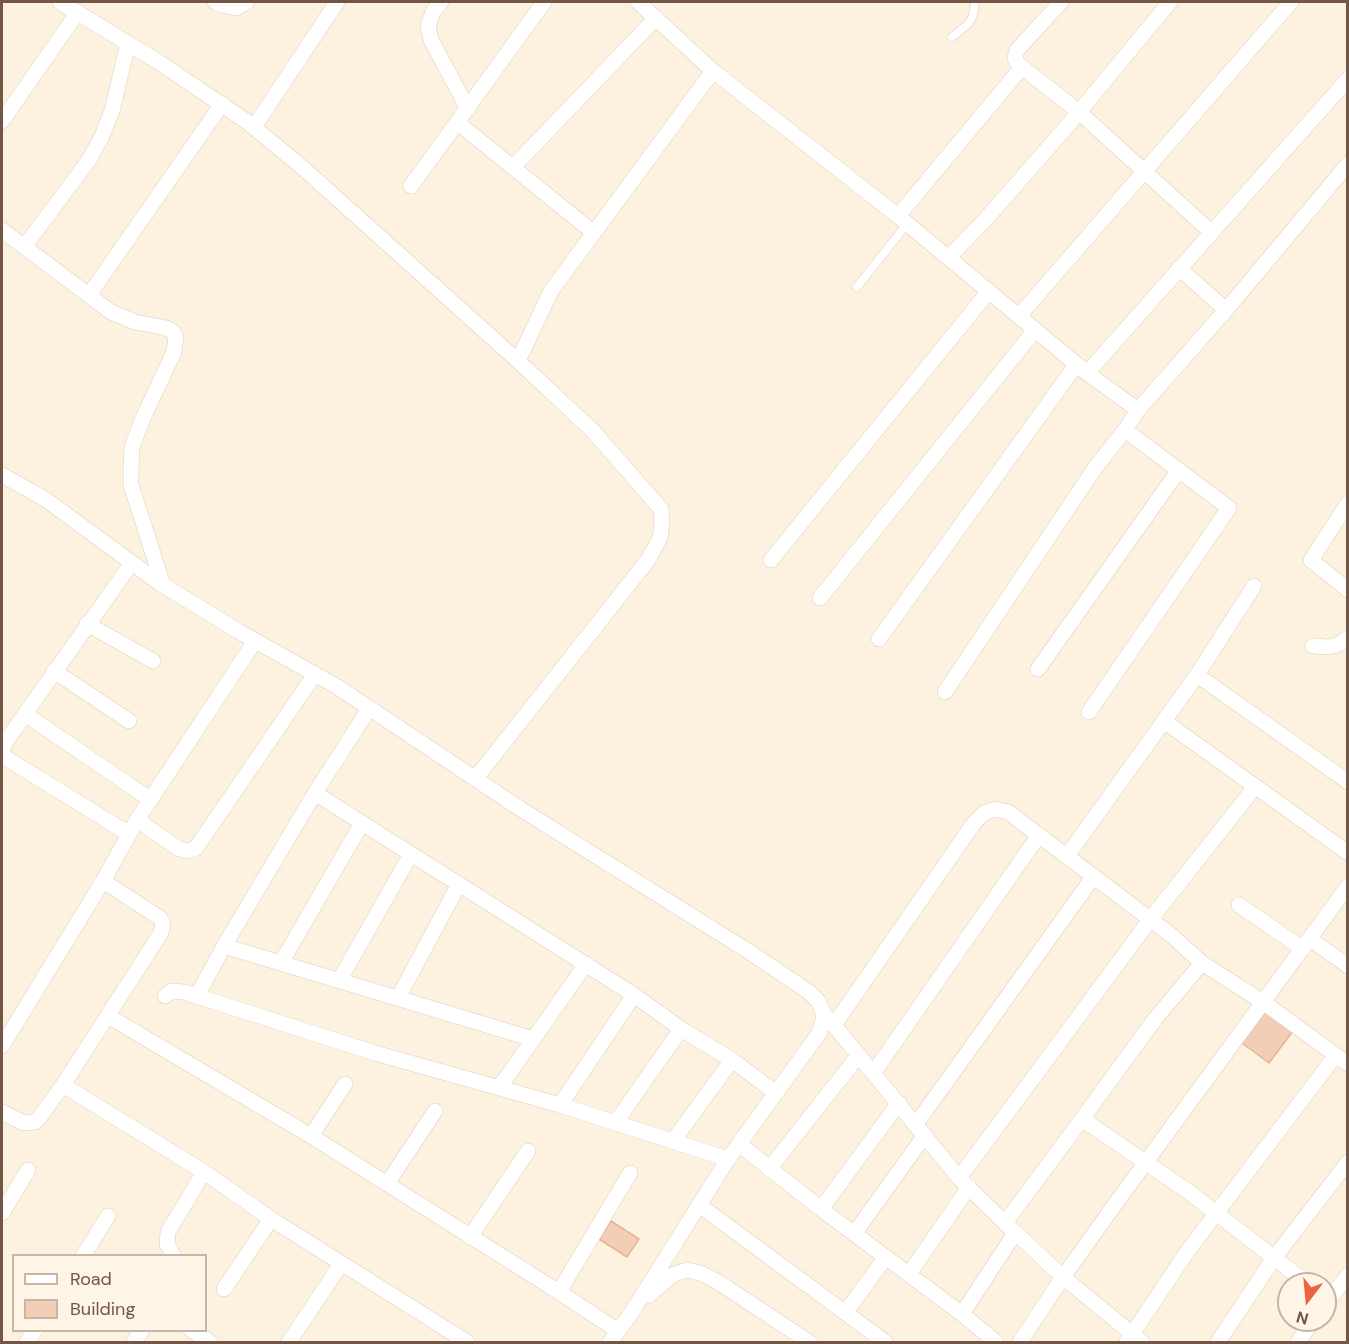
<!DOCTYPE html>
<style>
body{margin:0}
#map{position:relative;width:1349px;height:1344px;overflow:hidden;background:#fdf1e0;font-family:"DM Sans",sans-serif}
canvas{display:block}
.frame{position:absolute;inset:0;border:3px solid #745647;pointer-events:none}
.legend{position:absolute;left:12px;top:1254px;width:195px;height:78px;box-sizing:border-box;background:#fff5e7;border:2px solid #c7b5a7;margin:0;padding:8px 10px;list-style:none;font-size:18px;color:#745647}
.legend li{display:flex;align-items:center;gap:12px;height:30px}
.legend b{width:30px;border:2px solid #c7b5a7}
.north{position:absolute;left:1277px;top:1272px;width:60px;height:60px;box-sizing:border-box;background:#fff5e7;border:2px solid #c7b5a7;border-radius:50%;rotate:196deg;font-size:16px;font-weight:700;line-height:24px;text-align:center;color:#745647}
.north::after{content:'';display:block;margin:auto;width:21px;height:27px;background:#ec6440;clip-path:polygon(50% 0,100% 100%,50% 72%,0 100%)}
</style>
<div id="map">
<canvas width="1349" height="1344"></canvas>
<div class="frame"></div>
<ul class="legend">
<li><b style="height:8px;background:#fff"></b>Road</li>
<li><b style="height:16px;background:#f3ceb7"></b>Building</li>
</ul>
<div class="north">N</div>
</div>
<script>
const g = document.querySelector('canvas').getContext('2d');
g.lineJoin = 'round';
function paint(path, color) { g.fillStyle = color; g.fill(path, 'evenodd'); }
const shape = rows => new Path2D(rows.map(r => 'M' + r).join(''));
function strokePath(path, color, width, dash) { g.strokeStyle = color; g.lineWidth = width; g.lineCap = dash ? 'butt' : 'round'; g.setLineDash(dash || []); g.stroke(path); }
const building = shape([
 [1265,1011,1293,1031,1269,1063,1242,1043,1265,1011],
 [611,1221,639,1239,627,1257,599,1239,611,1221]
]);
paint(building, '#f3ceb7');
strokePath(building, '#e6b497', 1.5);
const lane = shape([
 [952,37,968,24,973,16,975,2],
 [857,287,907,224]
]);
const street = shape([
 [60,2,157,61,246,121,303,168,518,361,592,430,661,509,662,522,660,538,648,560,475,779],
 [215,2,222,5,236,8,247,2],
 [441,2,433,12,428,26,431,40,468,109],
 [638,2,713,71,898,216,1087,373,1348,79],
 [1061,2,1017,50,1015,58,1018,64,1079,112,1211,232],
 [2,121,78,12],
 [458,123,594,233],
 [254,127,337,2],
 [513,167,656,18],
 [411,186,544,2],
 [898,216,1022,67],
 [2,230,111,312,135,322,167,328,173,332,176,337,174,352,143,418,132,447,131,467,131,485,163,585],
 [24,247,89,160,102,136,112,111,128,43],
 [949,257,985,220,1069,124,1170,2],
 [1179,268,1226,310],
 [89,295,222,104],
 [1019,316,1291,2],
 [518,361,551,291,713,71],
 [1087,373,1138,410],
 [2,475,45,499,158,582,238,631,336,686,519,808,748,951,809,992,819,1002,824,1015,820,1032,728,1159,630,1315,610,1342],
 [1348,503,1311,560,1348,590],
 [771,560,989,291],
 [820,598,1035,330],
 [87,624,153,661],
 [879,639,1076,365],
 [1313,646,1328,647,1337,645,1348,638],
 [1038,669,1179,470],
 [54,671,129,721],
 [1197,675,1348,782],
 [945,692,1095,468,1125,430,1138,410,1226,310,1348,164],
 [1089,712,1229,508,1125,430],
 [25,714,151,800],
 [1164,721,1348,853],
 [137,820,179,849,189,851,196,848,315,674],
 [362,823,634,995,681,1029,732,1060,776,1093],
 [129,834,6,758,2,752,5,743,25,714,131,564],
 [1067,856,1197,675,1254,586],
 [1239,905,1303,949],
 [1310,939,1348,966],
 [224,946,533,1039],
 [281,963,362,823,315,793,369,709],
 [1202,963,1155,1019,1082,1119,1189,1192,1308,1284],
 [339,981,411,854],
 [165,996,172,991,184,992,375,1053,560,1105,728,1159],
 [197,996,224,946,315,793],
 [398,998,459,884],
 [108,1016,311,1136,559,1292,618,1331],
 [828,1018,959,1178,1005,1223,1063,1277,1142,1342],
 [834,1025,974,823,984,813,995,809,1008,812,1171,935,1202,963,1263,1002,1348,1064],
 [2,1046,103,881,137,820,255,641],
 [874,1072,1039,835],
 [63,1085,204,1172,271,1219,467,1342],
 [499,1088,586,964],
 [560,1105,634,995],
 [2,1112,24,1123,35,1122,39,1118,63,1085,161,933,163,923,160,918,103,881],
 [616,1122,681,1029],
 [916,1124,1094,876],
 [311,1136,345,1084],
 [673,1141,732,1060],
 [739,1144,821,1209,962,1314,996,1342],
 [769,1169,859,1055],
 [959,1178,1150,920,1255,787],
 [387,1184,435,1111],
 [699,1205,885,1342],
 [821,1209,899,1103],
 [2,1213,28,1170],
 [1005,1223,1082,1119],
 [854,1234,925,1135],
 [470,1237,528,1151],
 [83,1256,108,1216],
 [174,1256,167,1244,168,1232,204,1172],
 [909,1274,969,1187],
 [224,1289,271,1219],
 [559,1292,630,1173],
 [649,1295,672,1275,687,1270,703,1274,718,1282,809,1342],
 [1325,1305,1348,1275],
 [845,1313,886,1257],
 [962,1314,1015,1233],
 [191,1330,210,1342],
 [27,1342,35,1330],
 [134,1342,142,1330],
 [289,1342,341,1264],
 [1020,1342,1063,1277,1116,1203,1348,886],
 [1127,1342,1187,1252,1336,1055],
 [1218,1342,1274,1258,1348,1162],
 [1298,1342,1314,1320]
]);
strokePath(lane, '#e1cdbc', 9);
strokePath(street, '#e1cdbc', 16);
strokePath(lane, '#fff', 8);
strokePath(street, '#fff', 15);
</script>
